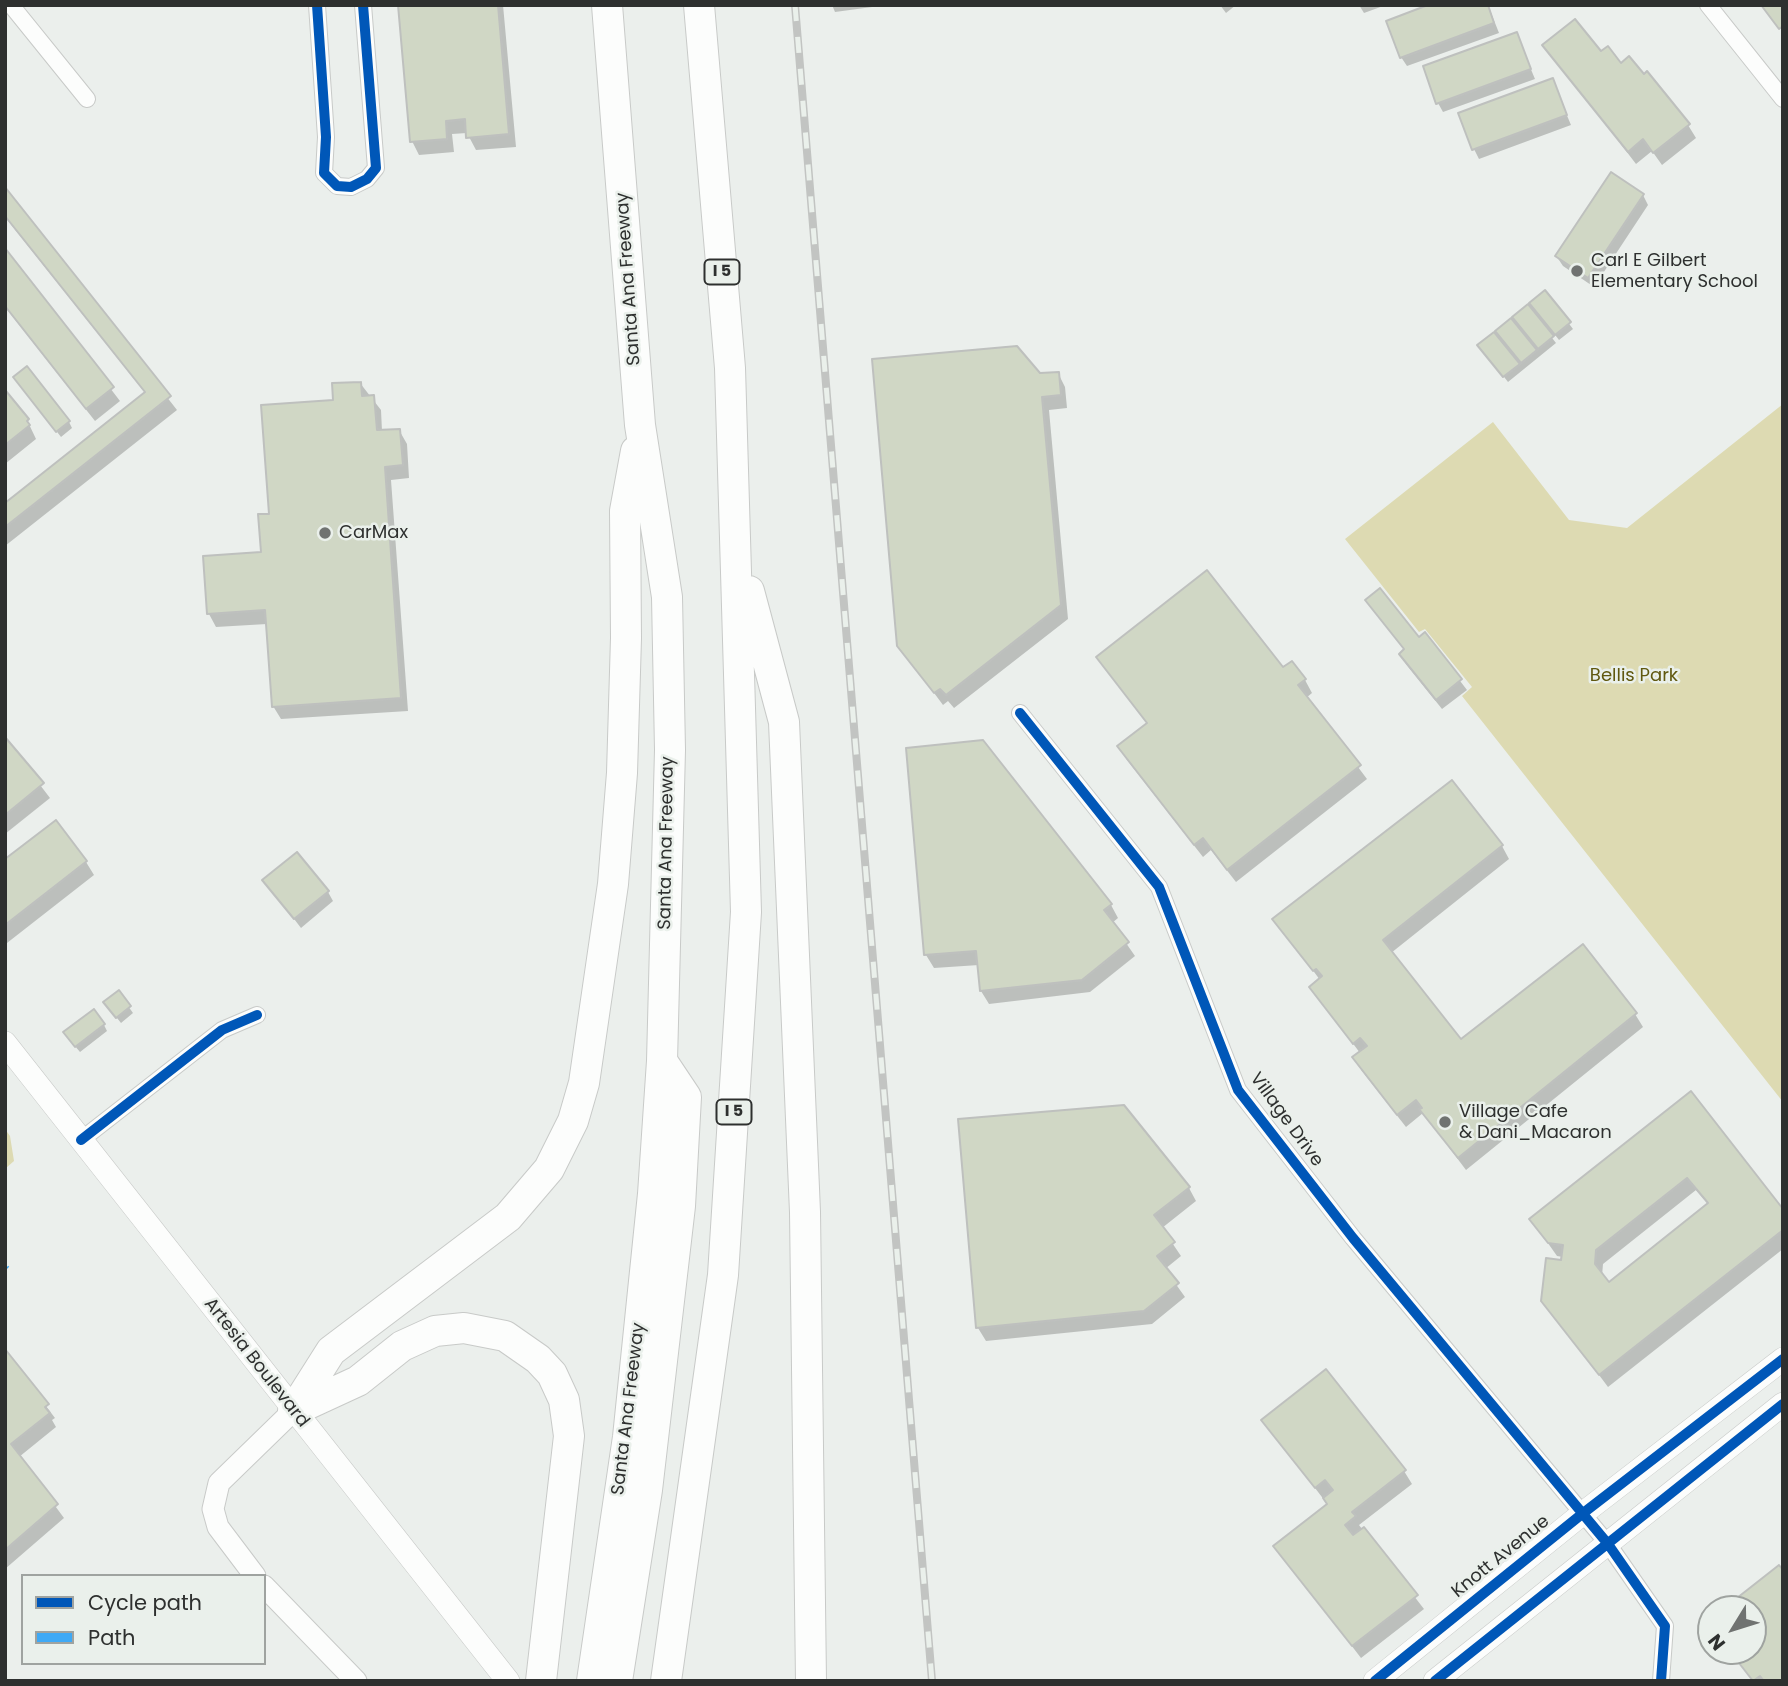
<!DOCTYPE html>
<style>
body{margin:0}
#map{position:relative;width:1788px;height:1686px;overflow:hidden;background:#ebefec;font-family:Poppins,sans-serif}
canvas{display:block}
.frame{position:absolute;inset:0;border:7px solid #2e302f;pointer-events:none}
.legend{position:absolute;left:21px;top:1574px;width:245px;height:91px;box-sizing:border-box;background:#eaf0eb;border:2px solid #9fa3a0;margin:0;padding:9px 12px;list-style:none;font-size:21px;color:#2e302f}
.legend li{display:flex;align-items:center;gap:14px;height:35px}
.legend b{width:35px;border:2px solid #9fa3a0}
.north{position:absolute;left:1697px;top:1595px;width:70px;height:70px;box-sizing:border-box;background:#eaf0eb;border:2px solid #9fa3a0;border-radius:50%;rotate:232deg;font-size:19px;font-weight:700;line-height:28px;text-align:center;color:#2e302f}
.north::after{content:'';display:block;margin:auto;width:24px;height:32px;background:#707371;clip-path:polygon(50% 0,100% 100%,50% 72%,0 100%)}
</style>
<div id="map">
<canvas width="1788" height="1686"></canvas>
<div class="frame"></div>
<ul class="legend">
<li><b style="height:9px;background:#0057b8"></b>Cycle path</li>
<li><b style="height:9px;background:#3fa9f5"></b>Path</li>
</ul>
<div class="north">N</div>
</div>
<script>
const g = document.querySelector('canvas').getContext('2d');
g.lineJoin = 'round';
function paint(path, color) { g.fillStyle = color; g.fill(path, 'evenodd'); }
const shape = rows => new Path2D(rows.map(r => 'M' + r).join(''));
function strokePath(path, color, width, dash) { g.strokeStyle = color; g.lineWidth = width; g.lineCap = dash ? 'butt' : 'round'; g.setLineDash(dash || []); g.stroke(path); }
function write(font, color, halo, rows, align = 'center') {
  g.font = font + ' Poppins,sans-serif'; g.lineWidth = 5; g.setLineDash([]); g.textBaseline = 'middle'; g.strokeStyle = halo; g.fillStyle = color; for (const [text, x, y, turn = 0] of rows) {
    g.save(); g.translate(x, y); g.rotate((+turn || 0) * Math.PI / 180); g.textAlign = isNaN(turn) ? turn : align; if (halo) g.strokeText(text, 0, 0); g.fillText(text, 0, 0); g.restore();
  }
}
paint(shape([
 [1783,404,1783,1102,1462,696,1472,687,1425,629,1419,632,1345,539,1493,422,1569,520,1627,528],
 [5,1129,10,1136,14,1161,6,1168]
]), '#dddab2');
paint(shape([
 [400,5,503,5,516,147,476,150,467,133,452,134,454,152,419,155,412,141],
 [832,5,887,5,835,12],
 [1220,5,1236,5,1226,13],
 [1359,5,1386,5,1364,13],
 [1433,5,1488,5,1499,33,1407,66,1401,57],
 [1516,34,1535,79,1443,112,1438,103],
 [1545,45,1601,54,1621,65,1688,125,1696,138,1662,165,1652,151,1636,164],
 [1552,80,1571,125,1479,159,1474,149],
 [5,190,177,410,5,546,5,506,146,394,5,217],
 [1643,195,1648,205,1594,287,1563,266,1557,257],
 [5,251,120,401,95,421,5,307],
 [1545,292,1573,329,1559,340,1535,309],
 [1528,307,1556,343,1508,382,1480,346],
 [1058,373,1065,387,1067,408,1049,410,1068,619,954,708,948,701,943,705,899,646,1039,375],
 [19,383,69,422,72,428,61,437],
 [360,383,381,410,382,431,399,430,407,444,409,478,391,480,408,711,281,719,273,706,267,624,216,627,209,614,263,554,271,515,335,401],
 [6,393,27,420,36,439,5,464],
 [1367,600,1419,640,1425,635,1467,690,1442,709,1406,664,1401,654,1405,651],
 [1098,658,1283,670,1305,680,1312,693,1306,698,1367,779,1236,882,1211,850,1203,857,1127,760,1119,747,1148,725],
 [5,739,50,798,5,834],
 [1502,846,1509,859,1391,953,1461,1042,1635,1014,1643,1027,1466,1170,1423,1113,1406,1127,1362,1071,1354,1058,1360,1053,1311,987,1320,980,1275,919],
 [5,862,86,862,94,875,7,943],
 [265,881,328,892,333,901,301,928],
 [1111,905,1118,918,1112,923,1135,956,1090,992,989,1004,981,991,979,965,934,968,926,955],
 [118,992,133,1013,121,1023,109,1008],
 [104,1025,107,1031,80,1052,69,1039],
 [1690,1094,1783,1211,1783,1249,1608,1387,1543,1300,1563,1257,1557,1256,1531,1219],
 [1696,1190,1709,1205,1609,1284,1602,1276,1603,1264],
 [1189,1188,1196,1201,1162,1228,1181,1256,1165,1269,1185,1297,1152,1324,986,1341,978,1328],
 [5,1352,55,1418,52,1420,56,1427,19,1457,64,1518,5,1569],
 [1263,1420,1404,1471,1412,1484,1359,1525,1424,1609,1361,1658,1275,1546,1328,1505],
 [1783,1572,1783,1681,1753,1681,1732,1651,1753,1651,1753,1609,1726,1609]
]), '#0003');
const building = shape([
 [398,5,498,5,509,134,466,138,465,119,446,121,447,139,410,142,398,5],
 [1428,5,1488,5,1494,23,1400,58,1386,21,1428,5],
 [1761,5,1783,5,1783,26,1779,29,1761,5],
 [1575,19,1601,51,1608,46,1621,63,1629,56,1644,74,1647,71,1690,124,1653,153,1643,139,1628,152,1542,45,1575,19],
 [1517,32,1531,69,1436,104,1423,66,1517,32],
 [1553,78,1567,115,1472,150,1458,113,1553,78],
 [1611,172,1644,194,1588,278,1555,256,1611,172],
 [5,187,171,396,5,527,5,503,145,392,5,216,5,187],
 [5,248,114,387,86,409,5,306,5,248],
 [1545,290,1571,322,1555,335,1529,303,1545,290],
 [1528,304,1554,336,1538,349,1512,317,1528,304],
 [1511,318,1537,350,1521,363,1495,331,1511,318],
 [1494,332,1520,364,1503,377,1477,345,1494,332],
 [1017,346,1040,373,1059,372,1061,395,1042,397,1061,605,946,695,940,689,934,693,897,646,872,359,1017,346],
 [27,366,70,421,56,432,13,377,27,366],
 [361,382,362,396,374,395,377,430,400,429,403,465,385,467,401,698,272,707,265,610,207,614,203,556,261,552,258,514,269,514,261,405,333,400,332,383,361,382],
 [6,391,29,419,27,421,30,425,5,445,6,391],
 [1207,570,1283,667,1292,661,1306,679,1298,685,1361,765,1227,870,1203,838,1194,845,1117,746,1147,723,1096,657,1207,570],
 [1380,588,1419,637,1425,632,1462,679,1436,700,1399,654,1404,649,1365,600,1380,588],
 [5,737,44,783,5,815,5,737],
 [983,740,1112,904,1104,910,1129,942,1082,980,980,991,976,951,924,955,906,748,983,740],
 [1452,780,1503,845,1383,940,1461,1039,1583,944,1637,1013,1458,1158,1419,1109,1422,1108,1416,1100,1397,1115,1352,1057,1367,1046,1360,1038,1353,1044,1309,987,1322,976,1316,969,1313,971,1272,919,1452,780],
 [56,820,87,861,5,925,5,859,56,820],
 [297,852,329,891,294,919,262,880,297,852],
 [119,990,131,1006,116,1018,103,1002,119,990],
 [94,1009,105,1024,75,1047,63,1032,94,1009],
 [1691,1091,1783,1209,1783,1230,1599,1375,1541,1301,1546,1258,1561,1260,1563,1245,1548,1243,1529,1219,1691,1091],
 [1687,1178,1708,1203,1609,1282,1595,1264,1596,1250,1687,1178],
 [1124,1105,1190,1187,1154,1215,1175,1242,1157,1256,1179,1283,1144,1311,976,1328,958,1119,1124,1105],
 [5,1349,49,1404,45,1407,50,1413,11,1444,58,1504,5,1550,5,1349],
 [1326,1369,1406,1470,1352,1512,1356,1516,1345,1525,1353,1535,1364,1527,1418,1595,1352,1646,1273,1546,1327,1504,1323,1498,1333,1490,1325,1480,1315,1488,1261,1420,1326,1369],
 [1779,1565,1783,1570,1783,1681,1764,1681,1760,1676,1753,1681,1732,1654,1734,1651,1753,1651,1753,1609,1723,1609,1779,1565]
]);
paint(building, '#d0d7c5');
strokePath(building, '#bec0be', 2);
const minor = shape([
 [11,5,87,99],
 [317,5,326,137,324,173,337,186,351,187,367,179,376,168,363,5],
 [1708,5,1783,99],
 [1020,713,1159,887,1238,1090,1353,1238,1608,1544,1665,1626,1661,1681],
 [81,1140,222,1030,257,1015]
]);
const tertiary = shape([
 [255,1576,218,1527,213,1509,219,1483,293,1411],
 [264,1586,356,1681]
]);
const secondary = shape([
 [5,1043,508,1681],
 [1375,1681,1582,1514,1783,1359],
 [1435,1681,1783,1404]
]);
const motorway = shape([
 [749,591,784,722,805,1212,811,1681],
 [293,1411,331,1351,508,1217,549,1169,573,1121,584,1083,613,884,622,773,626,638,625,511,636,451],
 [293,1411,358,1381,402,1346,435,1331,464,1328,505,1336,538,1359,552,1374,564,1400,569,1436,541,1681],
 [592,1681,628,1437,653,1194,662,1061,670,750,667,597,640,425,607,5],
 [617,1681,647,1490,680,1206,686,1097,662,1061],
 [666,1681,723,1275,746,912,730,368,699,5]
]);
strokePath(minor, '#c8cac8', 18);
strokePath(tertiary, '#c8cac8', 23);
strokePath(secondary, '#c8cac8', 24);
strokePath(motorway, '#c8cac8', 32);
strokePath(minor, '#fcfdfc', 16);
strokePath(tertiary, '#fcfdfc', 21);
strokePath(secondary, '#fcfdfc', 23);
strokePath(motorway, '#fcfdfc', 30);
const rail = shape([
 [795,5,932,1681]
]);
strokePath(rail, '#c2c4c2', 8);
strokePath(rail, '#eaf0eb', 5, [16]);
strokePath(shape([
 [5,1269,6,1270]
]), '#3fa9f5', 9, [18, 9]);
strokePath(shape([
 [317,5,326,137,324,173,337,186,351,187,367,179,376,168,363,5],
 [1020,713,1159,887,1238,1090,1353,1238,1608,1544,1665,1626,1661,1681],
 [81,1140,222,1030,257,1015],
 [1375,1681,1582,1514,1783,1359],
 [1435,1681,1783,1404]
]), '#0057b8', 10);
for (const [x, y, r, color] of [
 [1577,271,7,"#707371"],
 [325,533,7,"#707371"],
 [1445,1122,7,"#707371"]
]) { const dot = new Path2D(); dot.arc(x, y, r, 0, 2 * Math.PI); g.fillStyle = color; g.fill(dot); strokePath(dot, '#eaf0eb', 2.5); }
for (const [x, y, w] of [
 [722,272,35],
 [734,1112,35]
]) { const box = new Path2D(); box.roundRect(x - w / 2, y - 12.5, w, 25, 5); g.fillStyle = '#eaf0eb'; g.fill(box); strokePath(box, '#2e302f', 2); }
write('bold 16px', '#2e302f', null, [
 ["I 5",722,272],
 ["I 5",734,1112]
]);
write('18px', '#2e302f', '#eaf0eb', [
 ["Carl E Gilbert",1591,261],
 ["Elementary School",1591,282],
 ["CarMax",339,533],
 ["Village Cafe",1459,1112],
 ["& Dani_Macaron",1459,1133]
], 'left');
write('18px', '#2e302f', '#eaf0eb', [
 ["Santa Ana Freeway",629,279,-94],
 ["Santa Ana Freeway",667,843,-89],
 ["Village Drive",1286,1120,54],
 ["Artesia Boulevard",256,1363,52],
 ["Santa Ana Freeway",629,1409,-83],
 ["Knott Avenue",1501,1557,-39]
]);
write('18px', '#60580f', '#eaf0eb', [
 ["Bellis Park",1634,676]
]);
</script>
